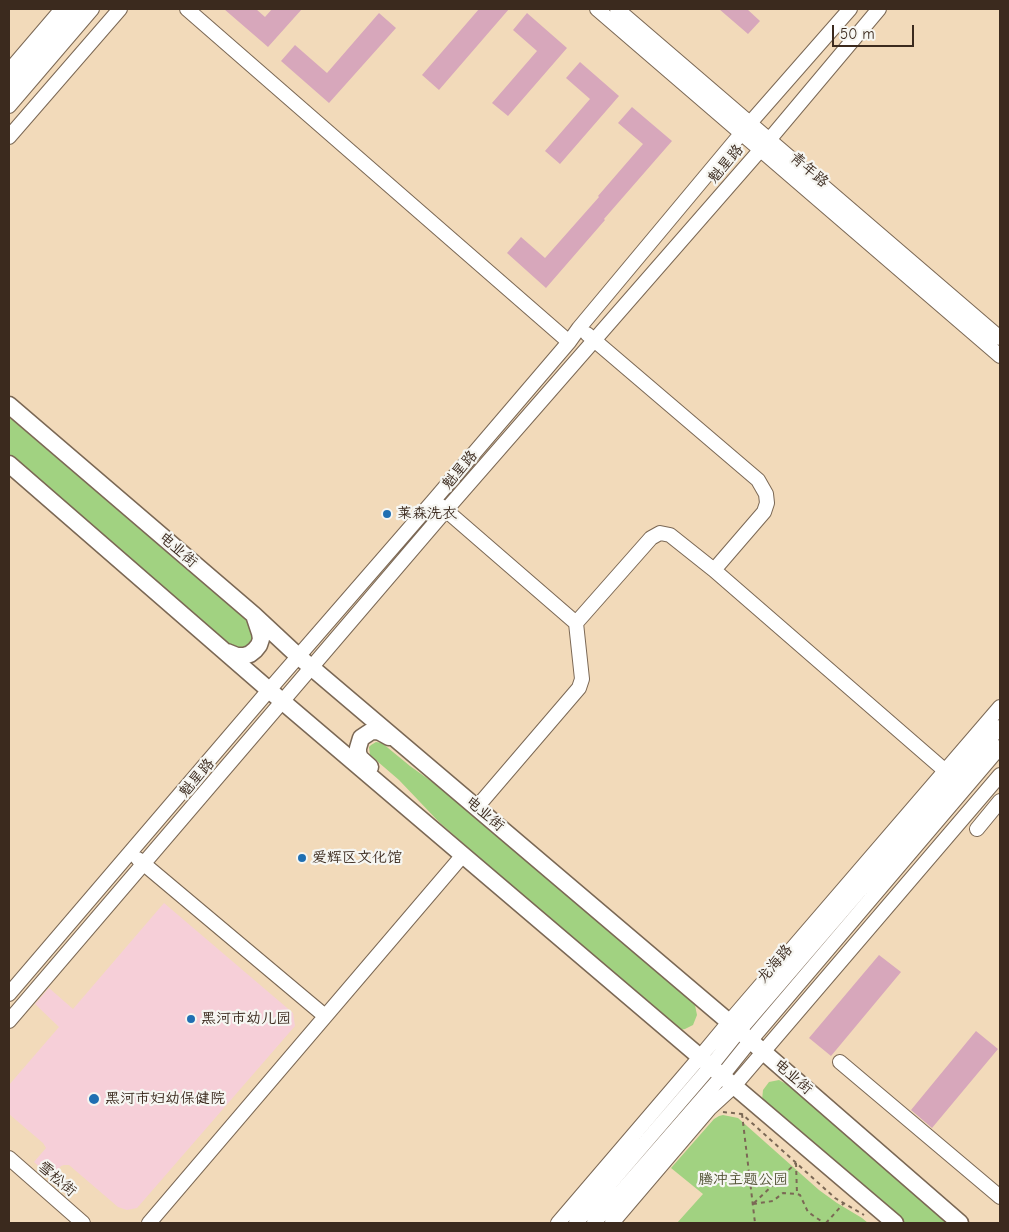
<!DOCTYPE html>
<meta charset="utf-8">
<style>
body{margin:0}
#map{position:relative;width:1009px;height:1232px;overflow:hidden;background:#f2daba;font-family:"Comic Neue",sans-serif}
canvas{display:block}
.frame{position:absolute;inset:0;border:10px solid #3b2a1e;pointer-events:none}
.scale{position:absolute;left:832px;top:25px;width:82px;height:22px;box-sizing:border-box;border:2px solid #3b2a1e;border-top:0;padding-left:6px;font-size:15px;line-height:18px;white-space:nowrap;color:#3b2a1e;-webkit-text-stroke:4px #f6f6f2;paint-order:stroke}
</style>
<div id="map">
<canvas width="1009" height="1232"></canvas>
<div class="frame"></div>
<div class="scale">50 m</div>
</div>
<script>
const g = document.querySelector('canvas').getContext('2d');
g.lineJoin = 'round';
function paint(path, color) { g.fillStyle = color; g.fill(path, 'evenodd'); }
const shape = rows => new Path2D(rows.map(r => 'M' + r).join(''));
function strokePath(path, color, width, dash) { g.strokeStyle = color; g.lineWidth = width; g.lineCap = dash ? 'butt' : 'round'; g.setLineDash(dash || []); g.stroke(path); }
function write(font, color, halo, rows, align = 'center') {
  g.font = font + ' "Comic Neue","LXGW WenKai TC",sans-serif'; g.lineWidth = 4.5; g.setLineDash([]); g.textBaseline = 'middle'; g.strokeStyle = halo; g.fillStyle = color; for (const [text, x, y, turn = 0] of rows) {
    g.save(); g.translate(x, y); g.rotate((+turn || 0) * Math.PI / 180); g.textAlign = isNaN(turn) ? turn : align; if (halo) g.strokeText(text, 0, 0); g.fillText(text, 0, 0); g.restore();
  }
}
paint(shape([
 [164,903,293,1013,295,1026,144,1200,137,1208,127,1210,118,1207,69,1165,64,1165,61,1166,51,1177,34,1162,46,1148,43,1143,9,1114,9,1085,59,1027,35,1004,49,988,73,1009]
]), '#f6cfd8');
paint(shape([
 [9,417,252,625,256,638,244,650,231,647,9,454],
 [376,742,382,743,410,766,459,801,692,1002,695,1005,697,1015,693,1025,685,1029,680,1030,671,1026,439,822,399,780,370,755,369,747,371,745],
 [779,1080,788,1085,951,1223,904,1223,767,1108,762,1100,763,1090,769,1082],
 [723,1115,738,1118,819,1190,837,1203,862,1218,868,1223,677,1223,703,1194,671,1168,714,1119,719,1116]
]), '#a1d281');
paint(shape([
 [224,9,256,9,265,17,272,9,302,9,268,47],
 [479,9,509,9,439,90,422,75],
 [719,9,747,9,760,21,748,34],
 [379,13,396,28,329,103,281,61,295,45,327,73],
 [527,13,567,48,508,116,492,103,537,51,513,30],
 [580,62,619,96,560,164,545,151,590,99,566,78],
 [632,107,672,141,604,219,605,220,546,288,507,253,521,237,545,258,599,197,598,196,643,144,618,123],
 [879,955,901,972,831,1056,809,1038],
 [976,1031,998,1049,932,1128,911,1110]
]), '#d7a7bb');
const minor = shape([
 [187,9,569,342],
 [597,9,1000,356],
 [617,9,1000,338],
 [9,71,62,9],
 [9,89,77,9],
 [9,106,92,9],
 [9,137,120,9],
 [587,334,758,480,766,494,767,503,764,512,714,570],
 [441,506,576,623,651,538,660,533,670,535,714,570,965,788],
 [477,807,579,688,582,679,576,623],
 [977,829,1000,801],
 [138,859,325,1016],
 [9,994,269,690,434,500,569,342,579,328,750,123,850,9],
 [9,1021,446,510,769,140,879,9],
 [840,1062,1000,1197],
 [9,1158,83,1223],
 [149,1223,463,855],
 [558,1223,700,1057,729,1022,1000,707],
 [576,1223,711,1066,739,1031,1000,727],
 [594,1223,722,1076,750,1041,1000,747],
 [612,1223,710,1108,734,1086,1000,775]
]);
const major = shape([
 [9,405,254,615,298,656,729,1022,960,1223],
 [9,464,269,690,895,1223],
 [227,652,237,656,244,656,250,654,255,650,259,645,261,639,260,633,254,615],
 [370,767,360,758,358,753,358,748,361,738,370,732,375,731,380,732,389,737]
]);
strokePath(minor, '#7b6855', 16);
strokePath(major, '#7b6855', 19);
strokePath(shape([
 [723,1112,742,1114,835,1198,864,1215],
 [742,1114,755,1223],
 [796,1163,797,1194],
 [754,1203,796,1163],
 [753,1204,773,1201,783,1193,797,1194,800,1195,808,1212,824,1223],
 [826,1223,844,1203]
]), '#7b6855', 2, [4, 4]);
strokePath(minor, '#fff', 14);
strokePath(major, '#fff', 16);
for (const [x, y, r, color] of [
 [387,514,5,"#1f6fb2"],
 [302,858,5,"#1f6fb2"],
 [191,1019,5,"#1f6fb2"],
 [94,1099,6,"#1f6fb2"]
]) { const dot = new Path2D(); dot.arc(x, y, r, 0, 2 * Math.PI); g.fillStyle = color; g.fill(dot); strokePath(dot, '#f6f6f2', 2); }
write('15px', '#3b2a1e', '#f6f6f2', [
 ["魁星路",726,164,-49],
 ["青年路",809,170,41],
 ["魁星路",460,470,-49],
 ["电业街",178,550,41],
 ["魁星路",197,778,-49],
 ["电业街",485,814,40],
 ["龙海路",775,964,-49],
 ["电业街",793,1077,41],
 ["雪松街",57,1179,41]
]);
write('15px', '#3b2a1e', '#f6f6f2', [
 ["莱森洗衣",397,514],
 ["爱辉区文化馆",312,858],
 ["黑河市幼儿园",201,1019],
 ["黑河市妇幼保健院",105,1099]
], 'left');
write('15px', '#545437', '#f6f6f2', [
 ["腾冲主题公园",743,1180]
]);
</script>
